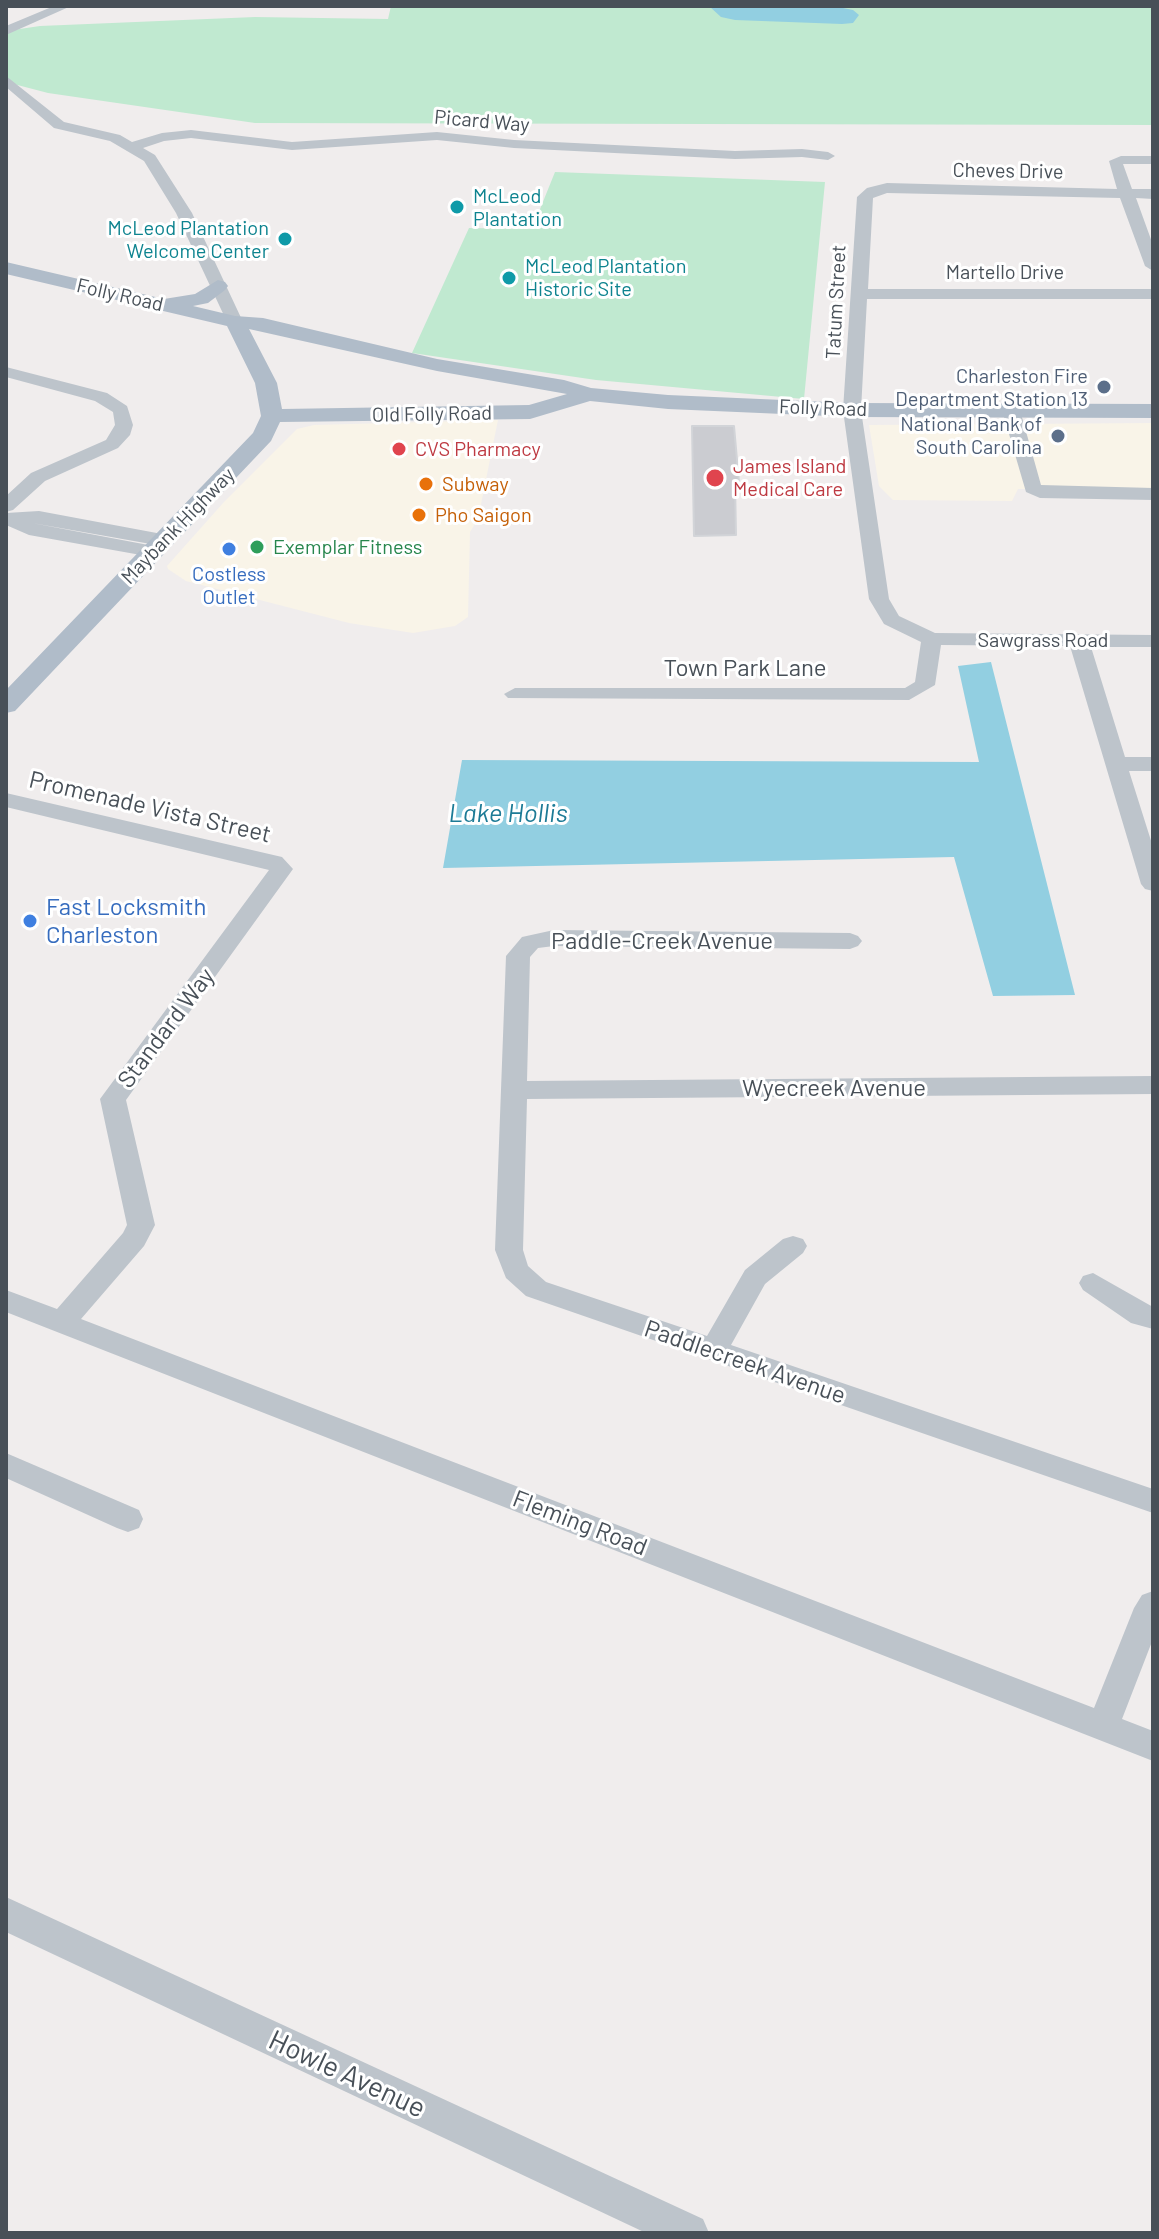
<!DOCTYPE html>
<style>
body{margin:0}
#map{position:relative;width:1159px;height:2239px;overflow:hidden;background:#f0eded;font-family:Barlow,sans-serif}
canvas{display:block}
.frame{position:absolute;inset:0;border:8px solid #485058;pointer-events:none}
</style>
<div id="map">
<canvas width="1159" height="2239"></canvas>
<div class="frame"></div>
</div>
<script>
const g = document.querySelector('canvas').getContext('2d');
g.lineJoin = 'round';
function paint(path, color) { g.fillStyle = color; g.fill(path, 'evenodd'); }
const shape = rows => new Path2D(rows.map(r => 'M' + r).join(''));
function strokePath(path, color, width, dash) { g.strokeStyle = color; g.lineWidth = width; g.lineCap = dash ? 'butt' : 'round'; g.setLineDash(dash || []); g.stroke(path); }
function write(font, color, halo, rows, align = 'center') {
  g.font = font + ' Barlow,sans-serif'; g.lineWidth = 6; g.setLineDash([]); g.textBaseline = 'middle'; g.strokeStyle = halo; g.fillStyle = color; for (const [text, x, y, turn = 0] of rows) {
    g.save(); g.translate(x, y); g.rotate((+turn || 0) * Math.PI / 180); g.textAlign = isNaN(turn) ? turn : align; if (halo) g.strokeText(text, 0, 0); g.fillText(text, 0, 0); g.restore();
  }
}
paint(shape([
 [498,420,478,519,470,532,468,617,455,626,413,633,349,623,186,581,168,569,167,566,224,502,297,429,314,425],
 [1153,423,1153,489,1018,489,1012,501,893,500,879,486,869,425]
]), '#f9f4e8');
paint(shape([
 [391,6,1153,6,1153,125,255,123,48,93,6,82,6,31,40,26,255,17,388,19],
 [555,172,825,182,804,399,596,380,412,353,469,228,532,229]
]), '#c0e9d0');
paint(shape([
 [709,6,833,6,853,10,859,15,853,23,842,24,735,20,721,17],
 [991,662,1075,995,993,996,954,857,443,868,462,760,979,762,958,666]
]), '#92cfe1');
const building = shape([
 [692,426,734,426,739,482,735,482,736,535,694,536,692,426]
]);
paint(building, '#cbccd1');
strokePath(building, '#d2d4d8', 2);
paint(shape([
 [54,6,71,6,6,35,6,26,54,6],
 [6,76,64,122,120,135,132,142,162,133,191,130,292,142,437,132,514,140,735,151,802,149,828,152,835,156,828,160,802,157,735,159,514,148,437,140,292,150,191,138,164,141,143,148,155,155,192,213,243,322,235,327,227,322,176,213,144,161,110,141,54,128,6,87,6,76],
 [1121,156,1153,156,1153,164,1123,164,1132,189,1153,189,1153,199,1136,198,1153,245,1153,271,1145,266,1120,198,887,193,873,198,868,289,1153,289,1153,299,867,299,861,410,889,599,899,616,935,633,1153,635,1153,647,1091,647,1125,757,1153,757,1153,771,1129,771,1153,847,1153,891,1145,889,1141,884,1070,646,941,645,935,685,909,700,508,698,504,694,515,688,905,688,915,682,921,642,884,624,869,599,843,410,857,197,867,188,887,183,1117,189,1109,161,1121,156],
 [6,367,107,393,127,406,133,425,130,435,118,448,45,481,13,510,6,512,6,496,31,473,106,440,115,425,113,412,95,401,6,377,6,367],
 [1011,405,1020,410,1041,485,1153,488,1153,500,1040,498,1026,492,1002,410,1011,405],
 [39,511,162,534,172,540,162,546,32,523,159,547,162,551,159,555,152,557,29,535,6,525,6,513,39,511],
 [6,793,282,857,293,869,126,1100,155,1225,144,1246,81,1319,1094,1708,1134,1608,1142,1595,1153,1591,1153,1639,1122,1719,1153,1731,1153,1761,6,1312,6,1290,57,1309,123,1233,127,1225,100,1099,269,870,6,807,6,793],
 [554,930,850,933,858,936,862,941,858,946,850,949,554,946,538,948,530,957,527,1081,1153,1076,1153,1094,527,1099,523,1250,528,1266,546,1282,707,1336,745,1270,783,1239,793,1236,803,1239,807,1246,803,1253,765,1284,731,1345,1153,1489,1153,1513,526,1296,506,1278,495,1250,506,956,522,937,554,930],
 [1093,1273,1153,1307,1153,1329,1131,1323,1083,1290,1079,1283,1083,1276,1093,1273],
 [6,1453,139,1510,143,1519,139,1528,128,1532,117,1528,6,1478,6,1453],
 [6,1897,703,2219,709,2233,646,2233,6,1932,6,1897]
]), '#bdc4cb');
paint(shape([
 [6,262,164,299,195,294,218,280,225,282,228,286,225,290,208,303,193,306,235,316,263,318,437,359,564,380,591,388,668,395,852,403,1153,404,1153,418,852,417,668,409,590,401,530,419,280,422,271,441,15,711,6,713,6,690,253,433,261,416,255,383,227,326,6,274,6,262],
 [249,329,437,371,567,394,529,405,282,409,277,383,249,329]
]), '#b0bcc9');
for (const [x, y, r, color] of [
 [457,207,8,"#0f9aa8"],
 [285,239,8,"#0f9aa8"],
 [509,278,8,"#0f9aa8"],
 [1104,387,8,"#5c6f8a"],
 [1058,436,8,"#5c6f8a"],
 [399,449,8,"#e0444e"],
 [715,478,10,"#e0444e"],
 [426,484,8,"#e8710a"],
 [419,515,8,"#e8710a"],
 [257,547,8,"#2e9e5b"],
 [229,549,8,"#3f7fe0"],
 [30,921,8,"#3f7fe0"]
]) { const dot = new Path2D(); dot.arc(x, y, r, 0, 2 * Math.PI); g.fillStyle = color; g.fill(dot); strokePath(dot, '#fff', 3); }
write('20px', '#485058', '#fff', [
 ["Picard Way",482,121,5],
 ["Cheves Drive",1008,171,1],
 ["Martello Drive",1005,272],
 ["Folly Road",120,295,13],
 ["Tatum Street",836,302,-87],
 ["Folly Road",823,408,2],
 ["Old Folly Road",432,414,-1],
 ["Maybank Highway",178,526,-46],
 ["Sawgrass Road",1043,640]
]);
write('20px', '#0d838f', '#fff', [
 ["McLeod",473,196],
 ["Plantation",473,219],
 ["McLeod Plantation",269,228,"right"],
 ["Welcome Center",269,251,"right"],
 ["McLeod Plantation",525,266],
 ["Historic Site",525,289]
], 'left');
write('20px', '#4e5e75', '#fff', [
 ["Charleston Fire",1088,376],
 ["Department Station 13",1088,399],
 ["National Bank of",1042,424],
 ["South Carolina",1042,447]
], 'right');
write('20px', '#be3a42', '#fff', [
 ["CVS Pharmacy",415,449],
 ["James Island",733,466],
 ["Medical Care",733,489]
], 'left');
write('20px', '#c56008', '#fff', [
 ["Subway",442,484],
 ["Pho Saigon",435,515]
], 'left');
write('20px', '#27864d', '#fff', [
 ["Exemplar Fitness",273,547]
], 'left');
write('20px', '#366cbe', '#fff', [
 ["Costless",229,574],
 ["Outlet",229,597]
]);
write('24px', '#485058', '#fff', [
 ["Town Park Lane",745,668],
 ["Promenade Vista Street",150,807,13],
 ["Paddle-Creek Avenue",662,941],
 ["Standard Way",166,1028,-53],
 ["Wyecreek Avenue",834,1088],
 ["Paddlecreek Avenue",745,1362,19],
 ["Fleming Road",580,1523,21]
]);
write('24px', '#366cbe', '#fff', [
 ["Fast Locksmith",46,907],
 ["Charleston",46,935]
], 'left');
write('italic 26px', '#1d7b96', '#fff', [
 ["Lake Hollis",508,813]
]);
write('28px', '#485058', '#fff', [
 ["Howle Avenue",347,2074,25]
]);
</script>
